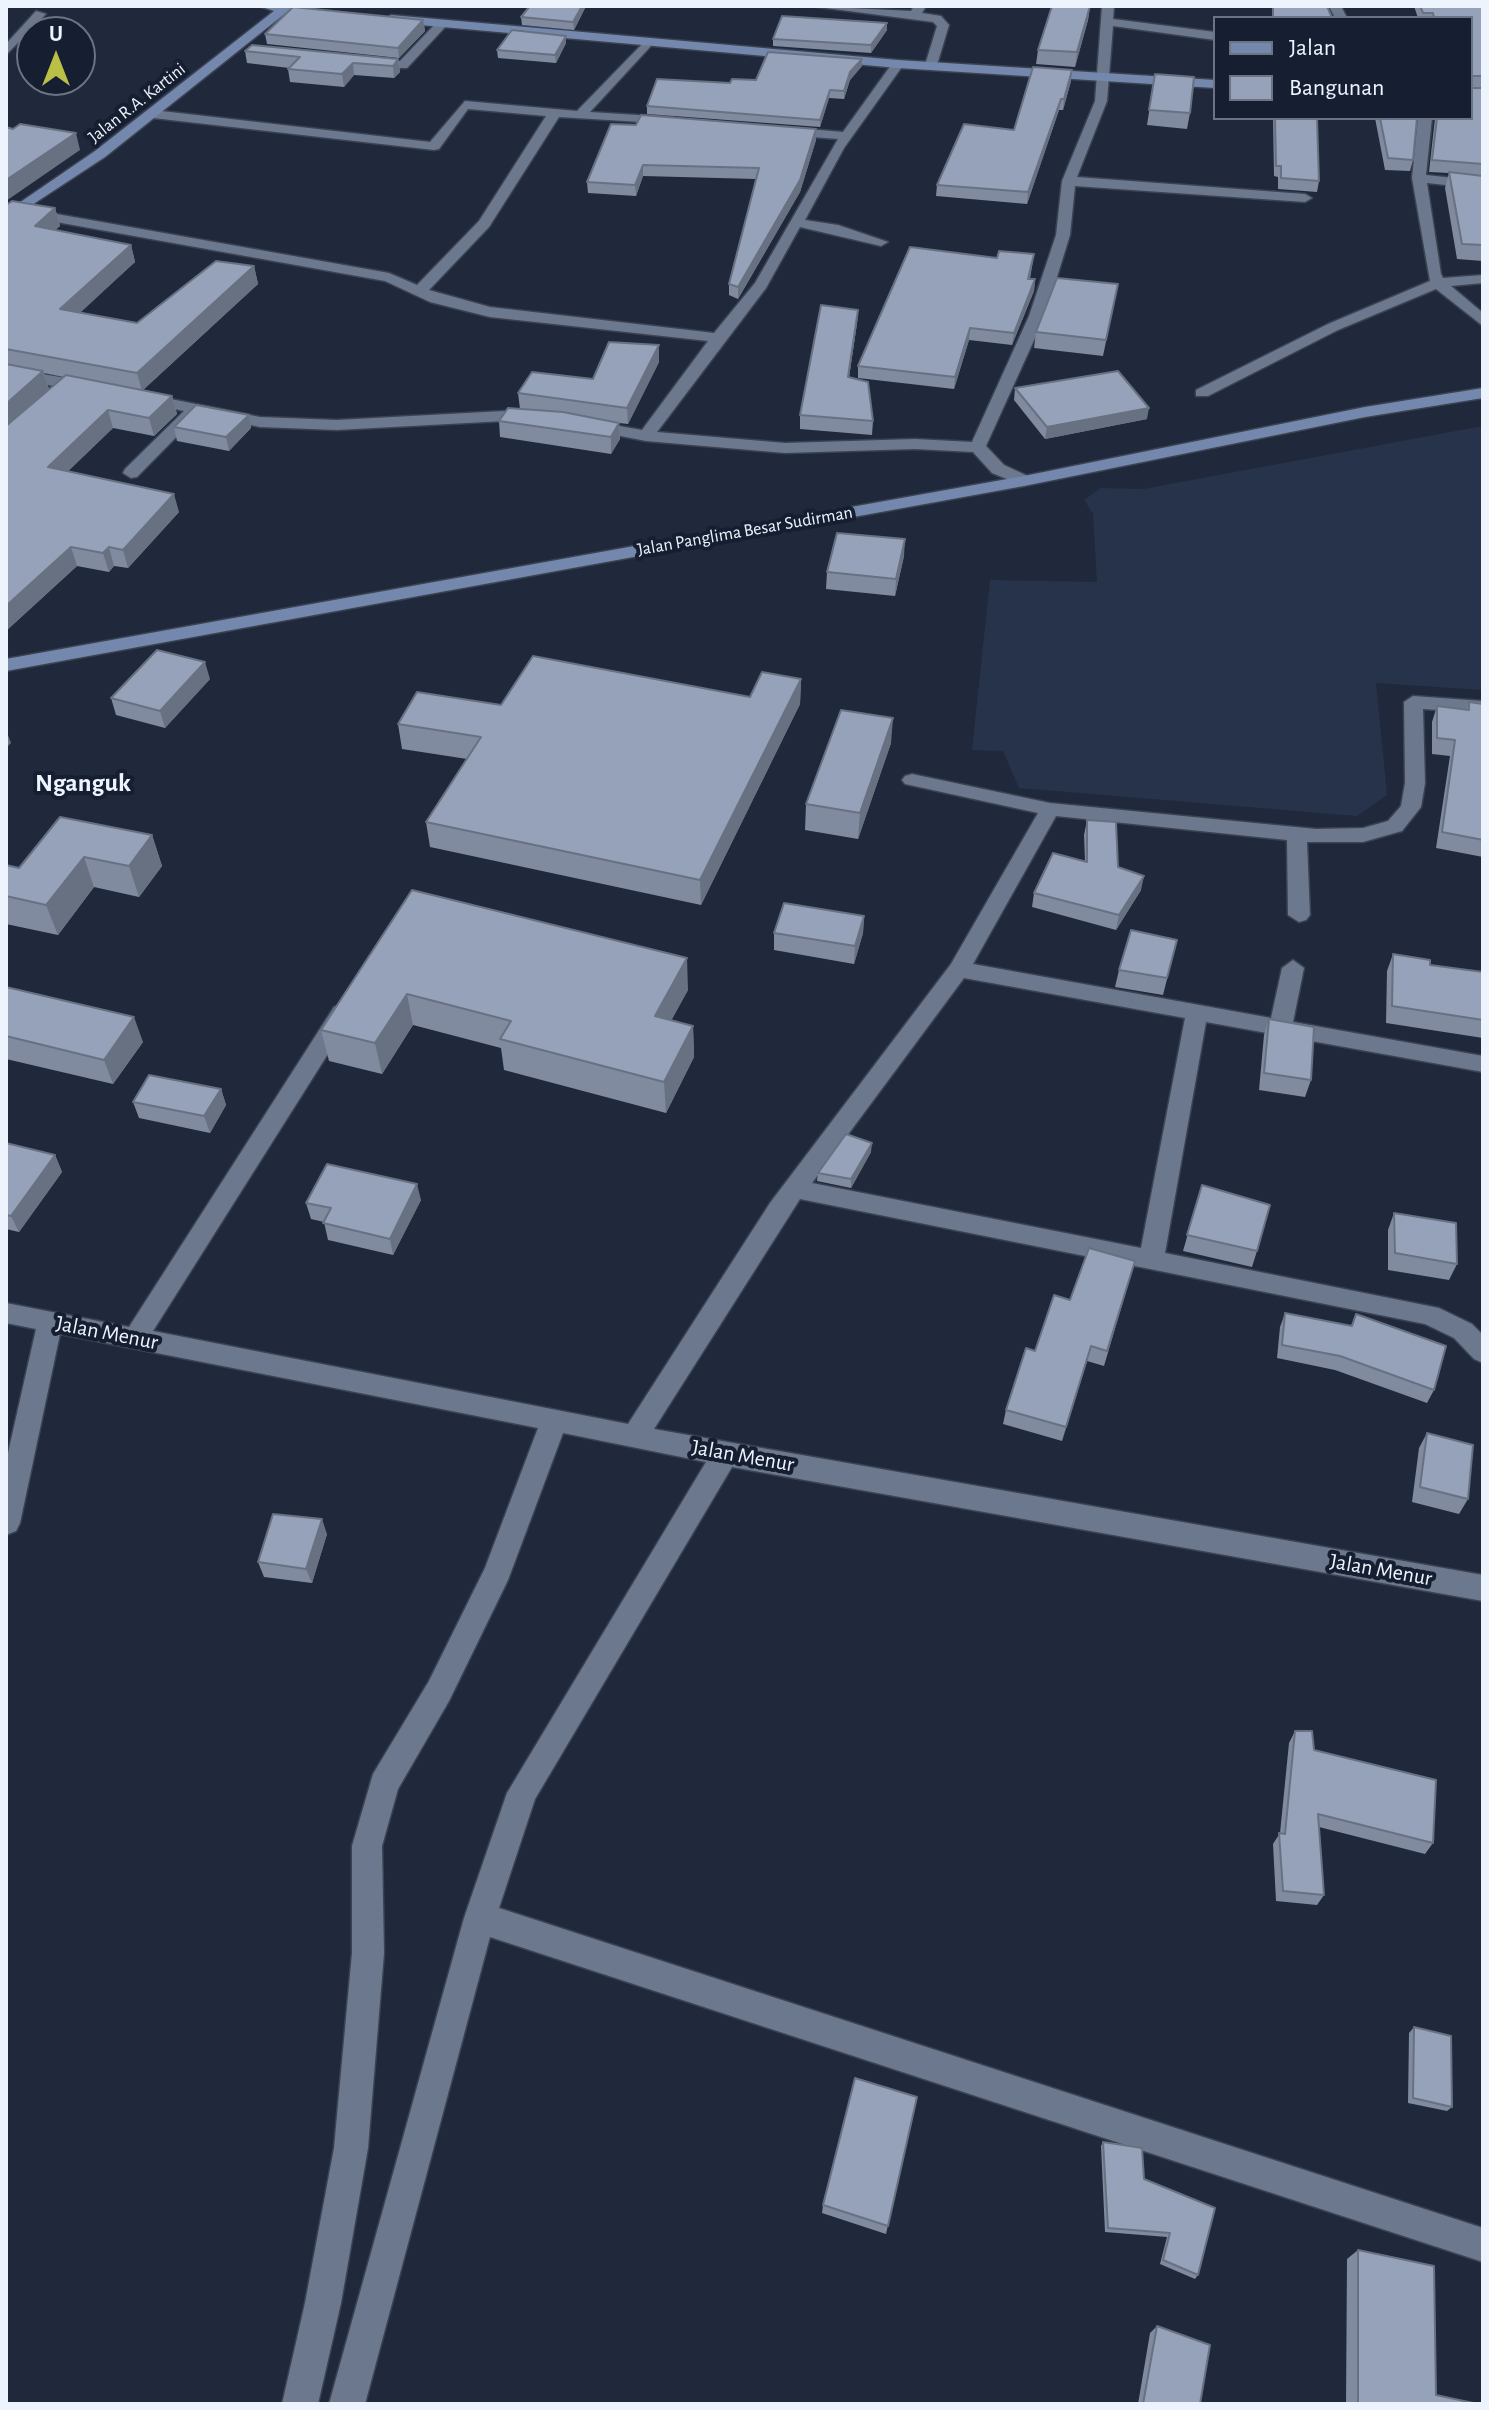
<!DOCTYPE html>
<style>
body{margin:0}
#map{position:relative;width:1489px;height:2410px;overflow:hidden;background:#1f293b;font-family:"Alegreya Sans",sans-serif}
canvas{display:block}
.frame{position:absolute;inset:0;border:8px solid #eef4fe;pointer-events:none}
.legend{position:absolute;left:1213px;top:16px;width:260px;height:104px;box-sizing:border-box;background:#161f31;border:2px solid #6c7483;margin:0;padding:10px 14px;list-style:none;font-size:24px;color:#eef4fe}
.legend li{display:flex;align-items:center;gap:16px;height:40px}
.legend b{width:40px;border:2px solid #6c7483}
.north{position:absolute;left:16px;top:16px;width:80px;height:80px;box-sizing:border-box;background:#161f31;border:2px solid #6c7483;border-radius:50%;rotate:0deg;font-size:22px;font-weight:700;line-height:32px;text-align:center;color:#eef4fe}
.north::after{content:'';display:block;margin:auto;width:28px;height:36px;background:#bac045;clip-path:polygon(50% 0,100% 100%,50% 72%,0 100%)}
</style>
<div id="map">
<canvas width="1489" height="2410"></canvas>
<div class="frame"></div>
<ul class="legend">
<li><b style="height:10px;background:#7488ad"></b>Jalan</li>
<li><b style="height:22px;background:#95a2b9"></b>Bangunan</li>
</ul>
<div class="north">U</div>
</div>
<script>
const g = document.querySelector('canvas').getContext('2d');
g.lineJoin = 'round';
function paint(path, color) { g.fillStyle = color; g.fill(path, 'evenodd'); }
const shape = rows => new Path2D(rows.map(r => 'M' + r).join(''));
function strokePath(path, color, width, dash) { g.strokeStyle = color; g.lineWidth = width; g.lineCap = dash ? 'butt' : 'round'; g.setLineDash(dash || []); g.stroke(path); }
function write(font, color, halo, rows, align = 'center') {
  g.font = font + ' "Alegreya Sans",sans-serif'; g.lineWidth = 8; g.setLineDash([]); g.textBaseline = 'middle'; g.strokeStyle = halo; g.fillStyle = color; for (const [text, x, y, turn = 0] of rows) {
    g.save(); g.translate(x, y); g.rotate((+turn || 0) * Math.PI / 180); g.textAlign = isNaN(turn) ? turn : align; if (halo) g.strokeText(text, 0, 0); g.fillText(text, 0, 0); g.restore();
  }
}
paint(shape([
 [1483,426,1483,690,1376,683,1387,795,1357,816,1019,788,1003,751,972,750,990,580,1097,582,1093,514,1084,500,1101,488,1143,489]
]), '#26334b');
const street = shape([
 [810,6,911,11,914,6,926,6,922,13,941,16,949,25,937,65,931,69,925,65,937,26,933,22,810,6],
 [1102,6,1114,6,1113,19,1215,32,1215,40,1113,26,1107,101,1077,177,1305,194,1312,198,1305,202,1075,186,1070,235,1045,316,986,446,1004,465,1030,477,1032,481,1024,486,992,473,973,452,915,449,785,453,646,441,585,429,583,426,591,421,642,430,708,341,490,317,430,302,385,281,6,213,6,205,389,273,417,285,479,221,546,116,468,109,439,149,434,150,153,118,146,114,153,110,430,142,465,101,577,111,646,40,652,44,650,47,590,112,669,117,674,118,674,124,559,117,489,227,429,290,490,307,714,333,755,283,838,139,785,135,778,131,785,127,843,132,894,61,898,60,904,64,844,148,805,220,838,225,888,242,881,246,800,227,766,288,657,432,785,443,915,439,972,442,1029,316,1056,235,1062,181,1095,101,1102,6],
 [1329,6,1341,6,1347,18,1335,18,1329,6],
 [36,11,46,14,6,55,6,44,36,11],
 [438,21,448,24,407,68,369,68,363,64,369,60,400,61,438,21],
 [1418,118,1432,118,1426,175,1483,181,1483,189,1427,183,1441,274,1443,278,1483,275,1483,283,1451,286,1483,313,1483,326,1436,289,1338,330,1208,396,1196,396,1196,390,1328,324,1430,281,1412,178,1418,118],
 [6,368,90,382,98,387,90,392,6,378,6,368],
 [146,394,260,417,337,420,504,411,534,413,542,418,534,423,504,421,337,430,260,427,199,414,137,477,131,478,123,473,125,469,184,411,140,402,140,396,146,394],
 [1413,696,1483,701,1483,713,1423,709,1425,783,1421,807,1402,831,1363,842,1307,842,1310,915,1306,920,1299,922,1288,915,1287,840,1056,816,973,964,1271,1018,1282,968,1293,960,1304,968,1293,1022,1483,1056,1483,1072,1206,1022,1165,1253,1439,1308,1472,1324,1483,1335,1483,1363,1474,1359,1454,1338,1425,1324,800,1199,654,1429,1483,1575,1483,1601,732,1467,535,1799,499,1908,1483,2228,1483,2262,490,1937,365,2404,329,2404,464,1918,507,1793,706,1462,563,1433,508,1580,449,1701,398,1789,382,1846,384,1953,368,2148,341,2303,318,2404,282,2404,305,2303,334,2148,352,1953,352,1846,373,1774,429,1681,485,1568,538,1428,60,1334,20,1523,16,1531,6,1535,6,1462,36,1329,6,1323,6,1303,129,1327,334,1007,342,1005,350,1007,353,1013,350,1019,153,1331,628,1424,770,1203,951,964,1038,813,905,784,902,780,905,776,912,774,1050,803,1316,829,1363,828,1388,821,1401,806,1405,783,1404,702,1413,696],
 [964,978,1185,1018,1141,1248,812,1183,964,978]
]);
const secondary = shape([
 [259,6,299,6,328,12,322,16,287,12,105,157,6,222,6,212,95,151,274,11,259,6],
 [391,15,898,60,1215,80,1215,88,898,68,387,22,385,19,391,15],
 [1483,388,1483,398,1365,417,1024,486,6,671,6,659,1024,476,1365,407,1483,388]
]);
strokePath(street, '#3b4352', 3);
strokePath(secondary, '#3b4352', 3);
paint(street, '#6c788e');
paint(secondary, '#7488ad');
paint(shape([
 [586,6,574,30,522,25,521,17],
 [1090,6,1088,20,1075,67,1036,64,1038,50],
 [1414,6,1483,6,1483,87,1472,87,1472,88,1483,88,1483,261,1457,259,1445,188,1449,173,1429,172,1435,118,1471,118,1471,18,1418,18],
 [423,20,425,31,399,58,267,44,265,34],
 [887,23,887,30,871,53,773,46,773,39],
 [566,36,566,43,556,63,498,58,497,50],
 [245,51,398,59,400,72,394,78,354,75,344,87,290,82,288,69,289,68,247,63],
 [862,66,850,80,844,99,829,98,820,127,647,114,647,106,730,83],
 [1155,74,1190,113,1187,129,1147,125],
 [1071,81,1063,110,1059,110,1027,204,936,196,937,185,1014,130],
 [1273,118,1317,118,1319,181,1317,192,1278,189,1278,177,1274,176],
 [1375,118,1417,118,1413,160,1410,171,1385,170],
 [611,124,816,140,800,192,738,299,729,295,729,284,756,179,643,176,636,196,588,193,587,182],
 [6,205,55,208,60,226,55,230,131,245,135,262,80,312,137,323,254,266,258,284,143,390,172,396,177,414,154,436,113,428,68,471,179,512,128,568,114,566,109,572,77,566,6,631],
 [44,373,64,377,38,399,49,389],
 [1034,254,1030,279,1035,279,1034,291,1012,345,969,340,954,389,858,378,858,366,997,258],
 [1118,284,1103,356,1034,348,1036,332],
 [858,310,857,323,849,377,873,421,872,435,800,429,800,415],
 [659,345,659,362,628,424,619,423,620,439,611,454,500,437,499,421,520,409,518,393,593,379],
 [1015,388,1147,419,1045,439,1014,400],
 [249,415,251,428,229,451,177,441,174,427],
 [904,556,895,596,826,589,827,572],
 [210,679,165,728,116,715,111,698],
 [801,679,800,704,701,905,430,847,426,822,467,759,402,749,398,724,501,705,750,697],
 [1469,702,1483,704,1483,857,1436,848,1450,756,1432,754,1432,722,1437,706,1467,709],
 [891,743,858,839,805,830,806,804],
 [1087,820,1118,867,1141,890,1116,930,1032,907,1034,893,1085,861,1084,835],
 [152,835,162,866,139,897,94,887,58,935,6,924,6,865,19,868],
 [412,890,688,990,671,1020,693,1026,694,1057,666,1113,504,1070,501,1048,413,1025,382,1074,329,1061,321,1030],
 [864,916,863,933,854,964,774,950,774,933],
 [1177,940,1163,995,1115,987,1119,970],
 [1393,954,1430,965,1483,972,1483,1038,1386,1023,1387,971],
 [6,987,143,1042,113,1084,6,1059],
 [1269,1019,1311,1080,1305,1097,1259,1090,1264,1035],
 [221,1089,226,1105,210,1133,139,1118,133,1102],
 [6,1143,55,1155,62,1172,19,1232,6,1229],
 [871,1152,851,1188,817,1181,818,1173],
 [1202,1185,1257,1251,1252,1267,1183,1251],
 [421,1200,393,1255,328,1240,324,1222,311,1219,306,1203],
 [1394,1213,1457,1264,1449,1280,1388,1270,1388,1230],
 [1135,1261,1104,1366,1087,1361,1062,1441,1003,1424,1006,1410,1035,1351,1070,1300],
 [1285,1313,1351,1326,1356,1314,1434,1390,1427,1403,1335,1370,1277,1358,1280,1327],
 [1427,1433,1468,1499,1459,1514,1412,1502,1419,1448],
 [327,1534,312,1583,264,1577,258,1562],
 [1295,1731,1314,1750,1433,1843,1425,1854,1319,1827,1324,1895,1317,1905,1276,1901,1273,1844,1280,1833,1289,1743],
 [1414,2027,1452,2107,1447,2111,1408,2103,1409,2033],
 [917,2097,886,2234,822,2213,823,2205],
 [1103,2142,1144,2179,1198,2275,1195,2279,1160,2264,1167,2237,1105,2232,1101,2146],
 [1358,2250,1436,2395,1478,2404,1346,2404,1347,2259],
 [1157,2326,1200,2404,1138,2404,1150,2333]
]), '#808b9f');
paint(shape([
 [582,6,586,6,574,30,573,22],
 [1090,6,1088,20,1075,67,1077,52],
 [423,20,425,31,399,58,398,48],
 [887,23,887,30,871,53,871,45],
 [566,36,566,43,556,63,555,55],
 [398,59,400,72,394,78,393,66],
 [862,59,862,66,850,80,844,99,844,91,850,72],
 [353,63,354,75,344,87,342,74],
 [1072,70,1071,81,1063,110,1064,99],
 [830,90,829,98,820,127,820,120],
 [1061,99,1059,110,1027,204,1028,192],
 [816,129,816,140,800,192,738,299,738,287],
 [76,133,80,150,6,201,6,180],
 [643,165,643,176,636,196,635,185],
 [55,208,60,226,40,243,35,226],
 [131,245,135,262,65,327,60,309],
 [254,266,258,284,142,391,137,373],
 [1035,279,1034,291,1012,345,1014,333],
 [858,310,857,323,847,391,848,377],
 [970,328,969,340,954,389,955,377],
 [659,345,659,362,628,424,627,408],
 [43,371,49,389,6,428,6,404],
 [172,396,177,414,154,436,149,418],
 [1149,408,1147,419,1045,439,1047,427],
 [108,410,113,428,54,485,48,467],
 [249,415,251,428,229,451,226,437],
 [619,423,620,439,611,454,611,437],
 [174,494,179,512,128,568,123,550],
 [905,539,904,556,895,596,896,579],
 [71,547,77,566,6,631,6,606],
 [109,547,114,566,109,572,103,553],
 [205,662,210,679,165,728,160,711],
 [801,679,800,704,701,905,700,880],
 [893,718,891,743,858,839,860,813],
 [6,730,11,743,6,748],
 [152,835,162,866,139,897,129,866],
 [84,857,94,887,58,935,46,905],
 [1144,876,1141,890,1116,930,1119,915],
 [864,916,863,933,854,964,855,946],
 [687,958,688,990,657,1047,655,1016],
 [407,994,413,1025,382,1074,375,1043],
 [134,1017,143,1042,113,1084,104,1060],
 [693,1026,694,1057,666,1113,664,1082],
 [221,1089,226,1105,210,1133,204,1116],
 [872,1143,871,1152,851,1188,851,1179],
 [55,1155,62,1172,19,1232,11,1216],
 [417,1184,421,1200,393,1255,390,1239],
 [1091,1346,1087,1361,1062,1441,1066,1427],
 [322,1519,327,1534,312,1583,306,1569]
]), '#687182');
const building = shape([
 [530,6,582,6,573,22,521,17,530,6],
 [1052,6,1090,6,1077,52,1038,50,1052,6],
 [1273,6,1327,6,1332,18,1273,18,1273,6],
 [1420,6,1483,6,1483,35,1482,35,1483,76,1472,76,1472,88,1483,88,1483,164,1432,160,1437,118,1471,118,1471,18,1434,18,1433,13,1423,13,1420,6],
 [293,7,423,20,398,48,265,34,293,7],
 [782,16,887,23,871,45,773,39,782,16],
 [512,30,566,36,555,55,497,50,512,30],
 [252,45,398,59,393,66,353,63,342,74,288,69,300,57,245,51,252,45],
 [768,52,862,59,850,72,844,91,830,90,820,120,647,106,657,79,730,83,732,79,756,80,768,52],
 [1033,67,1072,70,1064,99,1061,99,1028,192,937,185,964,124,1014,130,1033,67],
 [1155,74,1194,77,1190,113,1149,110,1155,74],
 [641,115,816,129,800,180,738,287,729,284,759,168,643,165,635,185,587,182,611,124,636,125,641,115],
 [1275,118,1317,118,1319,181,1281,178,1281,166,1276,166,1275,118],
 [1380,118,1417,118,1413,160,1388,158,1380,118],
 [20,124,76,133,6,180,6,127,13,129,20,124],
 [1449,172,1483,176,1483,245,1462,244,1449,172],
 [12,201,55,208,35,226,131,245,60,309,137,323,216,261,254,266,137,373,6,349,6,205,12,201],
 [910,247,997,258,999,251,1034,254,1028,279,1035,279,1014,333,970,328,955,377,858,366,910,247],
 [1057,278,1118,284,1106,340,1036,332,1057,278],
 [821,305,858,310,848,377,868,382,873,421,800,415,821,305],
 [609,342,659,345,627,408,518,393,532,372,593,379,609,342],
 [6,364,43,371,6,404,6,364],
 [1118,371,1149,408,1047,427,1015,388,1118,371],
 [66,375,172,396,149,418,108,410,48,467,174,494,123,550,109,547,103,553,71,547,6,606,6,426,66,375],
 [196,405,249,415,226,437,174,427,196,405],
 [508,408,563,412,619,423,611,437,499,421,508,408],
 [837,533,905,539,896,579,827,572,837,533],
 [157,650,205,662,160,711,111,698,157,650],
 [533,656,750,697,762,672,801,679,700,880,426,822,481,737,398,724,417,692,501,705,533,656],
 [1469,702,1483,704,1483,840,1442,832,1455,740,1437,738,1437,706,1469,710,1469,702],
 [841,710,893,718,860,813,806,804,841,710],
 [60,817,152,835,129,866,84,857,46,905,6,896,6,865,19,868,60,817],
 [1087,820,1116,822,1118,867,1144,876,1119,915,1034,893,1053,853,1087,862,1087,820],
 [412,890,687,958,655,1016,693,1026,664,1082,500,1039,511,1021,407,994,375,1043,321,1030,412,890],
 [784,903,864,916,855,946,774,933,784,903],
 [1131,930,1177,940,1167,978,1119,970,1131,930],
 [1393,954,1430,960,1430,965,1483,972,1483,1020,1392,1006,1393,954],
 [6,987,134,1017,104,1060,6,1036,6,987],
 [1269,1019,1314,1027,1311,1080,1264,1073,1269,1019],
 [149,1075,221,1089,204,1116,133,1102,149,1075],
 [846,1134,872,1143,851,1179,818,1173,846,1134],
 [6,1143,55,1155,11,1216,6,1215,6,1143],
 [327,1164,417,1184,390,1239,323,1223,331,1208,306,1203,327,1164],
 [1202,1185,1270,1205,1257,1251,1187,1235,1202,1185],
 [1394,1213,1456,1223,1457,1264,1395,1253,1394,1213],
 [1089,1248,1135,1261,1107,1351,1091,1346,1066,1427,1006,1410,1026,1348,1035,1351,1054,1295,1070,1300,1089,1248],
 [1285,1313,1352,1326,1356,1314,1446,1346,1434,1390,1340,1356,1282,1345,1285,1313],
 [1427,1433,1473,1445,1468,1499,1420,1487,1427,1433],
 [273,1514,322,1519,306,1569,258,1562,273,1514],
 [1295,1731,1312,1731,1314,1750,1436,1780,1433,1843,1318,1814,1324,1895,1283,1891,1279,1833,1285,1834,1295,1731],
 [1414,2027,1451,2036,1452,2107,1413,2098,1414,2027],
 [855,2078,917,2097,888,2226,823,2205,855,2078],
 [1103,2142,1142,2148,1144,2179,1215,2208,1198,2275,1163,2260,1170,2233,1108,2228,1103,2142],
 [1358,2250,1434,2266,1436,2395,1478,2404,1358,2404,1358,2250],
 [1157,2326,1210,2345,1200,2404,1143,2404,1157,2326]
]);
paint(building, '#95a2b9');
strokePath(building, '#687182', 2);
write('18px', '#eef4fe', '#161f31', [
 ["Jalan R.A. Kartini",137,103,-38],
 ["Jalan Panglima Besar Sudirman",745,531,-10]
]);
write('22px', '#eef4fe', '#161f31', [
 ["Jalan Menur",107,1333,11],
 ["Jalan Menur",743,1456,10],
 ["Jalan Menur",1381,1570,10]
]);
write('bold 26px', '#eef4fe', '#161f31', [
 ["Nganguk",83,783]
]);
</script>
